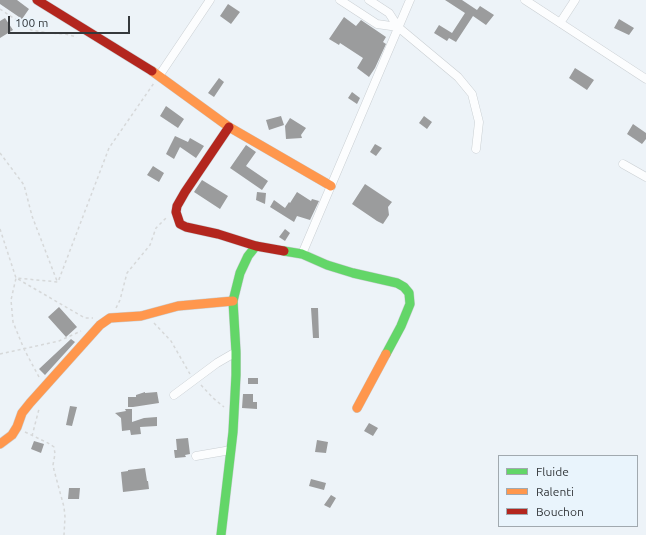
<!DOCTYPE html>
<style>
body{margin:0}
#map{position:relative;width:646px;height:535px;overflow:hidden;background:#edf3f8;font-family:Ubuntu,sans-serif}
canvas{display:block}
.legend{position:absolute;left:498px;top:455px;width:140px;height:72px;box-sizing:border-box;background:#e9f4fc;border:1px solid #a1a9af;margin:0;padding:5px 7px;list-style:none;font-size:12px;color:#35393c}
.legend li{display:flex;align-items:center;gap:8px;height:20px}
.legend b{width:20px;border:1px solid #a1a9af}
.scale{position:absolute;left:8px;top:16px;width:122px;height:18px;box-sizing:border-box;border:2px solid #35393c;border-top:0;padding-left:5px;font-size:12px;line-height:14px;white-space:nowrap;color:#35393c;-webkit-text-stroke:3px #e9f4fc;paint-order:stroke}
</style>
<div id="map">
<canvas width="646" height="535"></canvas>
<ul class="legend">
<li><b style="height:5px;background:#63d668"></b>Fluide</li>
<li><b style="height:5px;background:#ff974d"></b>Ralenti</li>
<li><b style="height:5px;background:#b3261e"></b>Bouchon</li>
</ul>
<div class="scale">100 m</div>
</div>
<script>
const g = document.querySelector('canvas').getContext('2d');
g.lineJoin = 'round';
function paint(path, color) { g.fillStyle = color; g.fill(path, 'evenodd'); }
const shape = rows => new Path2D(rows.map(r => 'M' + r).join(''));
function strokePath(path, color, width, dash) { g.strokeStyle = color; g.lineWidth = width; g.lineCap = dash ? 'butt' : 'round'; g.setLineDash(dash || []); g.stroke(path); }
paint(shape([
 [0,0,17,0,29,9,22,19,0,4],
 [445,0,462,0,477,10,480,6,494,15,486,25,473,16,456,42,449,38,447,41,434,33,439,25,452,33,465,13],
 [228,4,240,12,231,24,220,16],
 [344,17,356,26,361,20,386,37,383,42,386,44,375,68,369,77,357,68,363,58,340,43,339,45,329,39],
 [5,18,13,30,0,38,0,21],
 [619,19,634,28,629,35,614,28],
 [575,68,594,80,587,90,569,78],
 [219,78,224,82,214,97,208,93],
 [352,92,360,98,357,104,348,98],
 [166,106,184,119,178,128,160,116],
 [281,116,284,125,269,130,266,120],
 [424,116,432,122,427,129,419,123],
 [290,118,306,128,301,135,302,138,286,139,285,126],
 [633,124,646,133,646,139,642,144,627,134],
 [175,136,188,142,190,138,204,146,196,158,180,147,174,159,166,154],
 [375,144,382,148,376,156,370,152],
 [246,145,256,152,246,166,268,181,262,190,230,168],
 [153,166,164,173,159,182,147,175],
 [202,180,228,196,220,209,194,192],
 [365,184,392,202,388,207,389,215,383,224,377,221,352,204],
 [257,192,266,193,265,204,256,200],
 [297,192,311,201,312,199,319,201,310,220,297,216,294,222,270,207,274,200,285,208,289,202,290,203],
 [285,229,290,233,285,241,279,237],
 [59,307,77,327,66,337,48,317],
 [311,308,318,308,319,338,313,338],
 [71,339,75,342,45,375,39,369],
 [248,378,258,378,258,384,248,384],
 [145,392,145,393,157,392,159,403,133,407,128,407,128,397,136,397,136,395],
 [243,394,253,394,253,402,257,402,257,409,242,408],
 [70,406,77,407,72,426,66,425],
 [125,409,132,409,132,422,144,418,157,417,157,426,140,427,141,434,131,435,130,430,122,431,121,418,115,413,126,411],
 [369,423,378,428,373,436,364,431],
 [188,438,190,454,185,455,186,457,175,458,174,450,177,450,176,439],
 [317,440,328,442,326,453,315,452],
 [34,441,44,444,41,453,31,449],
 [145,468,147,481,148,481,149,489,123,492,121,472,128,471,128,470],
 [311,479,326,483,324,490,309,486],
 [69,488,80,488,79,499,68,499],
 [331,495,336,498,330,508,324,505]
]), '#9b9c9d');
const street = shape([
 [340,0,377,24,398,27],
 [369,0,389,13,398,27,458,77,472,94,479,122,476,149],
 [525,0,646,79],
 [560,23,575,0],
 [159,76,210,0],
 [623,164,646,177],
 [302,254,410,0],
 [174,395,217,363,236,352],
 [196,456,231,450]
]);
const fast = shape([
 [284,251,302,254,327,265,353,273,397,283,404,287,409,293,410,304,401,326,386,354],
 [221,535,233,432,236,375,236,352,233,301,240,273,248,256,256,246]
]);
const slow = shape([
 [152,71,229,127,331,186],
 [357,408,386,354],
 [0,444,12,435,17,427,22,413,30,403,100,325,110,318,141,316,178,306,233,301]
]);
const jam = shape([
 [37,0,152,71],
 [229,127,185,192,177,206,176,212,180,224,186,227,218,234,256,246,284,251]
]);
strokePath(street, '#cacfd3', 9);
strokePath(fast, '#cacfd3', 10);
strokePath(slow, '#cacfd3', 10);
strokePath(jam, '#cacfd3', 10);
strokePath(shape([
 [0,9,31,30,48,33,65,34,77,37],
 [0,153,24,185,32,216,57,281],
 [0,229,16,278,58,282,109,148,154,83],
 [116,308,120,300,127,273,150,245,156,228,168,216],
 [154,323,171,341,190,374],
 [0,354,59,341,81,331],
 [39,377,24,349,13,322,11,300,16,278,85,318,93,318],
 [201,385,213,398,224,407],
 [25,432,48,443,54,447,55,454,53,465,54,470,64,507,65,517,64,535],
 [32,436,39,409]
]), '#d6d8d9', 1.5, [3, 3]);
strokePath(street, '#fcfdfe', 8);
strokePath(fast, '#63d668', 9);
strokePath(slow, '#ff974d', 9);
strokePath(jam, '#b3261e', 9);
</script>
